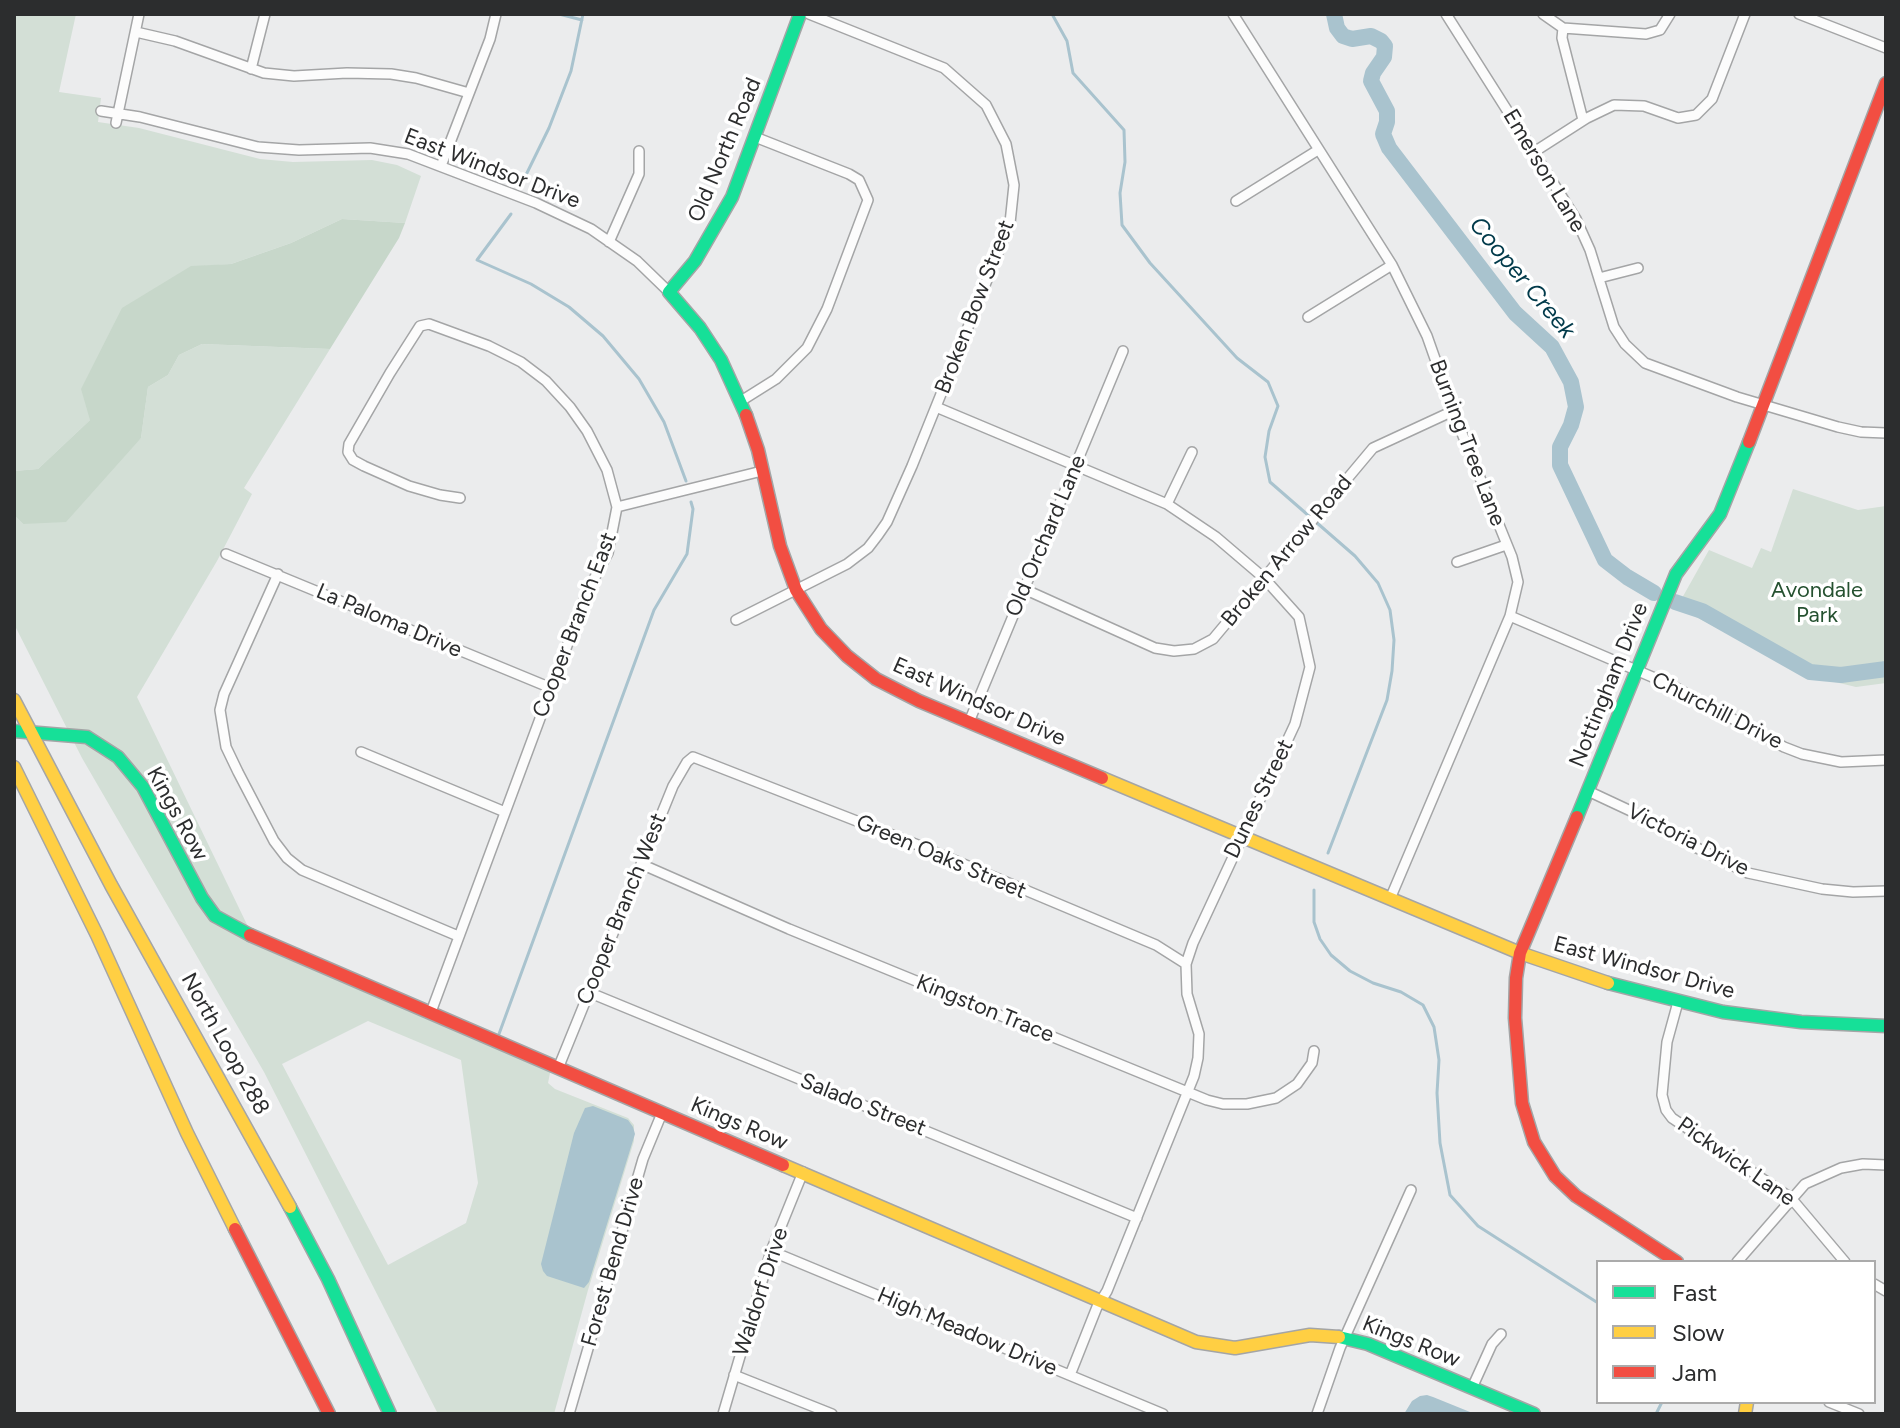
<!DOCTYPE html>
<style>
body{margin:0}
#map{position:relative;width:1900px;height:1428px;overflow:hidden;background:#ebeced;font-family:Figtree,sans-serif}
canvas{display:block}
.frame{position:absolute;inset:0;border:16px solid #2c2d2e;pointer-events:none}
.legend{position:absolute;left:1596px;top:1260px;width:280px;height:144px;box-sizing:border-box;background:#fff;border:2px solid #ababab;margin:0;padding:10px 14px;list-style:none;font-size:24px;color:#2c2d2e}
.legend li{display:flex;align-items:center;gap:16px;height:40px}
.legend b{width:40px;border:2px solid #ababab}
</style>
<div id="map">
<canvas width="1900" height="1428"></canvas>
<div class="frame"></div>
<ul class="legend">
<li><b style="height:10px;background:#16e098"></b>Fast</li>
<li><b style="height:10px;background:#ffcf43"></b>Slow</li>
<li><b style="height:10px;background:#f24e42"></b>Jam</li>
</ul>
</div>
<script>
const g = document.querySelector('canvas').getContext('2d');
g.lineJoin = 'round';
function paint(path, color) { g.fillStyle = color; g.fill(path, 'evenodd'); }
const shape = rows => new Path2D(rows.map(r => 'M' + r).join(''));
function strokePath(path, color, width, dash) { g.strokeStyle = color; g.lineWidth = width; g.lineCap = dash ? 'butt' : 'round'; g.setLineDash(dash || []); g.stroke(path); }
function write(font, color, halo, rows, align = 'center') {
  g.font = font + ' Figtree,sans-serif'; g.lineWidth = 7; g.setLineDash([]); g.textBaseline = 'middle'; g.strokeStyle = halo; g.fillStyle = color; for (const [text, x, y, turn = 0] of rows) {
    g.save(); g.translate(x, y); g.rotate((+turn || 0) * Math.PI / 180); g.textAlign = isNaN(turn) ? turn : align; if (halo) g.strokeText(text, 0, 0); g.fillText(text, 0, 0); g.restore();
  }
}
paint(shape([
 [14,14,76,14,59,92,101,98,98,122,139,128,260,159,293,162,372,160,397,165,421,176,405,223,342,219,291,243,231,264,191,267,90,420,38,469,14,471],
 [202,344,330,349,244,488,252,494,217,561,137,697,253,937,552,1063,548,1083,555,1089,628,1118,634,1125,634,1141,588,1290,554,1414,438,1414,264,1072,82,758,14,624,14,515,23,524,141,438,148,387,168,375,179,355],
 [368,1021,461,1060,478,1183,466,1223,388,1265,282,1064],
 [1793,489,1858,510,1886,506,1886,683,1856,687,1806,675,1677,607,1709,550,1752,568,1761,548,1771,552]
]), '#d3dfd6');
paint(shape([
 [342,219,405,223,399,238,330,349,202,344,179,355,168,375,148,387,141,438,66,522,23,524,14,515,14,471,38,469,90,420,81,389,122,308,191,266,231,264,291,243]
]), '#c7d7ca');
paint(shape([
 [593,1106,628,1120,633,1127,635,1134,589,1282,584,1288,547,1276,543,1271,541,1264,574,1133,585,1108],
 [1427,1395,1433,1397,1475,1414,1404,1414,1412,1401,1420,1396]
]), '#a9c3ce');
strokePath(shape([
 [559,14,582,20],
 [1052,14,1067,41,1073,73,1124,130,1125,162,1120,193,1122,225,1150,263,1237,358,1268,382,1278,406,1269,431,1265,457,1270,482,1355,556,1378,583,1390,610,1394,640,1392,671,1387,700,1328,853],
 [523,181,549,128,571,71,583,14],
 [511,214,477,260,531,284,569,307,603,336,639,379,664,422,686,481],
 [1314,890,1314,922,1320,939,1331,955,1350,971,1373,983,1401,992,1423,1005,1434,1027,1439,1060,1437,1093,1440,1143,1450,1195,1478,1226,1598,1303],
 [499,1034,654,610,687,554,693,509,691,502],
 [1656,1414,1662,1402]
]), '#a9c3ce', 3);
strokePath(shape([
 [1334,14,1337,28,1343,36,1352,39,1371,36,1381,41,1385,46,1384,57,1373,73,1371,81,1387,111,1387,122,1383,134,1389,148,1515,313,1552,347,1571,382,1576,407,1571,425,1560,447,1560,465,1605,560,1627,577,1654,593],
 [1675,602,1702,611,1810,672,1841,675,1886,669]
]), '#a9c3ce', 16);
const street = shape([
 [1233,14,1392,265,1427,336,1457,421,1512,557,1518,582,1510,616,1390,899],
 [1446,14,1576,219,1590,250,1614,327,1625,344,1645,363,1737,397,1838,427,1861,432,1886,433],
 [1543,14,1563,28,1646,34,1660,30,1670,14],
 [1799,14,1886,48],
 [1563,28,1562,38,1583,120],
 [136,32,175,41,264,73,294,76,347,73,391,74,416,78,469,93],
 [251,69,265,14],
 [101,111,140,117,258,147,299,150,370,148,408,154,536,203,591,229,637,261,669,292],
 [116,123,139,14],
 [1534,152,1587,118,1614,105,1644,106,1678,118,1696,115,1712,99,1745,14],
 [441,166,490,39,496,14],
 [1236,201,1318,150],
 [609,242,639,174,639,151],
 [1599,278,1638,268],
 [1308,317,1392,265],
 [741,401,776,379,807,348,827,309,868,200,859,180,849,174,755,137],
 [936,407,1167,504,1216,537,1264,578,1299,617,1310,667,1295,724,1193,943,1186,964,1187,994,1199,1034,1198,1058,1194,1076,1107,1291,1097,1307,1070,1375],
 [1167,504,1192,452],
 [617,507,762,471],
 [226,554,551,688],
 [1457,562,1506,545],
 [278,574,224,694,220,710,226,747,238,772,274,841,287,858,302,870,458,936],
 [1024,589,1155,648,1174,651,1194,649,1213,639,1373,448,1453,411],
 [1510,616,1671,685,1784,747,1802,754,1841,762,1886,760],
 [736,620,847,564,868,548,878,535,887,522,912,466,1010,223,1014,185,1006,144,986,105,944,68,809,14],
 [969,722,1123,351],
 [361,752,505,812],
 [1588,791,1650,820,1687,843,1748,873,1822,889,1853,892,1886,891],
 [641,864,789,929,1207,1100,1223,1104,1247,1104,1276,1098,1297,1084,1312,1063,1314,1051],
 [588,992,1137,1218],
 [1678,1002,1667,1042,1662,1095,1666,1110,1672,1118,1791,1198,1845,1262],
 [431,1012,587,592,608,553,617,507,607,470,587,431,570,407,546,381,521,362,489,346,429,324,420,326,390,373,349,444,348,452,353,460,364,466,409,486,440,495,460,498],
 [559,1066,673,786,687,762,693,757,918,845,1156,945,1186,964],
 [771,1251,1163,1414],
 [1737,1262,1805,1184,1841,1168,1863,1164,1886,1165],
 [1874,1284,1886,1291],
 [734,1375,832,1414],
 [1472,1388,1492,1344,1501,1334],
 [1829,1402,1859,1414],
 [569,1414,643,1159,662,1113],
 [723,1414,771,1251,803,1172],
 [1317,1414,1340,1348,1411,1190]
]);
const fast = shape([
 [746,415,721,360,700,328,669,292,695,261,732,197,800,14],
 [14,731,87,737,118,757,143,787,202,898,215,916,250,935],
 [1577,817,1676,574,1720,514,1749,442],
 [1608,983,1723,1012,1801,1022,1886,1026],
 [290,1207,328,1279,390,1414],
 [1339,1337,1368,1344,1534,1414]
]);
const slow = shape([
 [14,700,111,885,290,1207],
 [14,767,97,935,187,1133,235,1229],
 [1102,778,1520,953,1608,983],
 [783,1165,1196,1342,1235,1348,1310,1335,1339,1337],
 [1745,1414,1747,1402]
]);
const jam = shape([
 [746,415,758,450,780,546,796,590,821,629,847,656,876,679,919,701,1102,778],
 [1749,442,1886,83],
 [1577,817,1520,953,1516,978,1515,1018,1522,1103,1534,1142,1555,1176,1576,1196,1677,1262],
 [250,935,783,1165],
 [235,1229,329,1414]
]);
strokePath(street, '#a4a5a6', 12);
strokePath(fast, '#a4a5a6', 15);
strokePath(slow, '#a4a5a6', 15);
strokePath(jam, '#a4a5a6', 15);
strokePath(street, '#fcfcfc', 9);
strokePath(fast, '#16e098', 12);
strokePath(slow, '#ffcf43', 12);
strokePath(jam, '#f24e42', 12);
write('22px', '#2c2d2e', '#fff', [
 ["Old North Road",725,150,-67],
 ["East Windsor Drive",492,169,21],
 ["Emerson Lane",1544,171,59],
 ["Broken Bow Street",975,307,-69],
 ["Burning Tree Lane",1467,443,69],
 ["Old Orchard Lane",1046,536,-67],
 ["Broken Arrow Road",1287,551,-50],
 ["La Paloma Drive",389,621,23],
 ["Cooper Branch East",575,625,-69],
 ["Nottingham Drive",1609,685,-68],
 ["East Windsor Drive",979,702,24],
 ["Churchill Drive",1717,711,27],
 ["Dunes Street",1259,799,-64],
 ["Kings Row",177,814,61],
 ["Victoria Drive",1688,840,27],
 ["Green Oaks Street",941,857,23],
 ["Cooper Branch West",622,909,-68],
 ["East Windsor Drive",1644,968,15],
 ["Kingston Trace",985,1009,22],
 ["North Loop 288",225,1044,61],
 ["Salado Street",863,1105,22],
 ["Kings Row",739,1124,23],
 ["Pickwick Lane",1736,1162,35],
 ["Forest Bend Drive",613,1262,-74],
 ["Waldorf Drive",761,1292,-72],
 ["High Meadow Drive",967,1332,23],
 ["Kings Row",1411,1342,22]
]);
write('22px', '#255130', '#fff', [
 ["Avondale",1817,591],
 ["Park",1817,616]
]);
write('italic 24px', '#013a4a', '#fff', [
 ["Cooper Creek",1522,278,50]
]);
</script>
